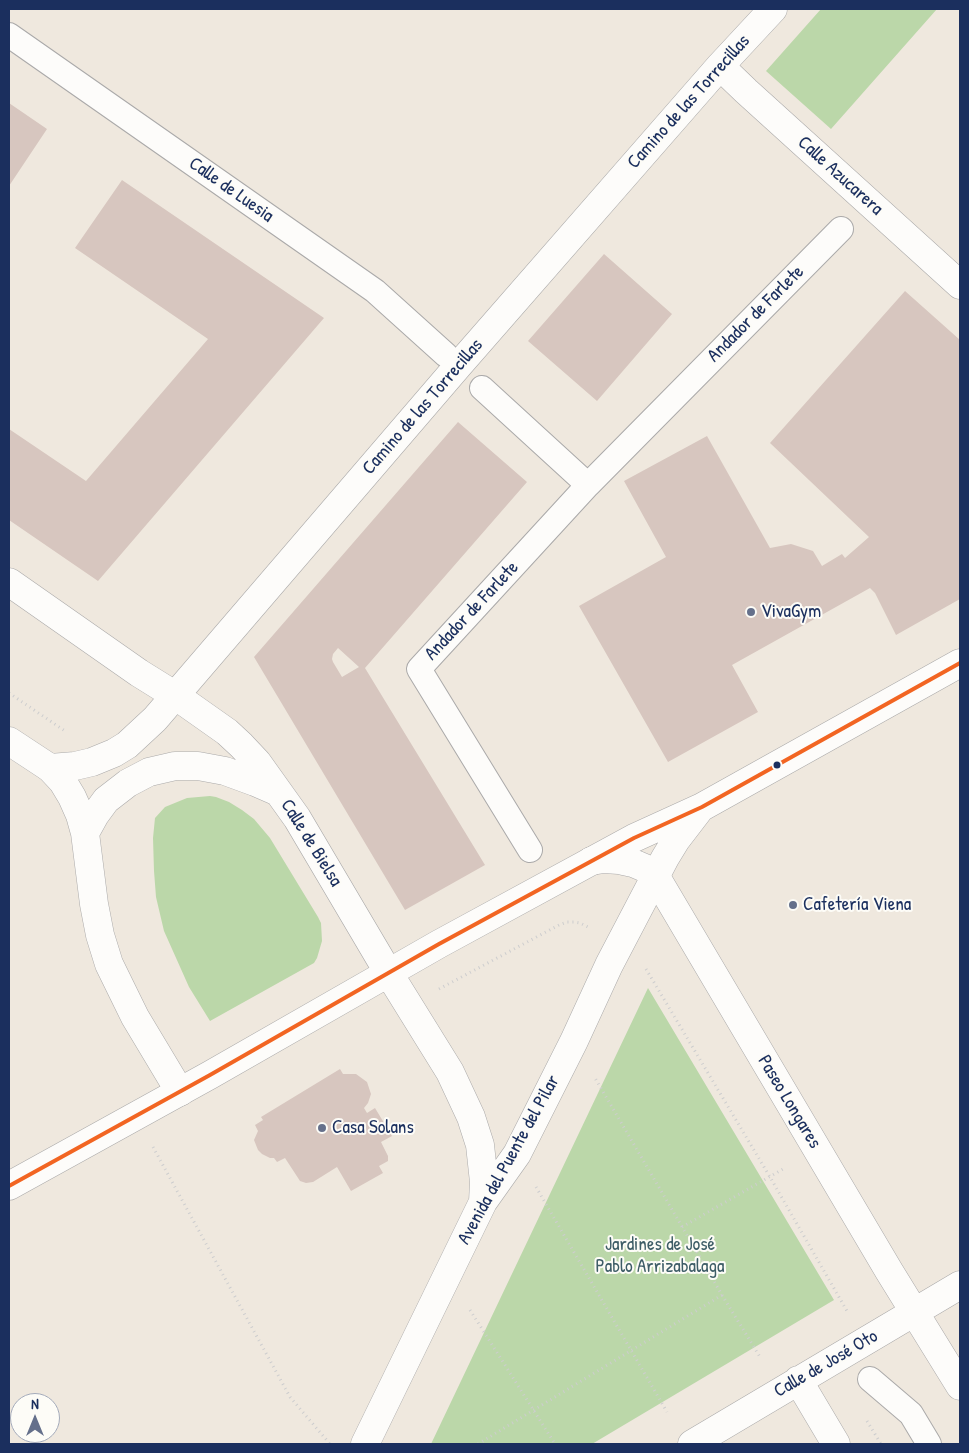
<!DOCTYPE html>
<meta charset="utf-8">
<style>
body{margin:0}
#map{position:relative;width:969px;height:1453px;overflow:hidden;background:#efe8de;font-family:"Patrick Hand",sans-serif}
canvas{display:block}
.frame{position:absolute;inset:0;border:10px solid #1b2f5e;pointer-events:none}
.north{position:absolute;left:10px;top:1393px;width:50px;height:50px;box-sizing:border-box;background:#fdfcf7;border:1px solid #a3aaba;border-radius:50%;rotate:0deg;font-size:14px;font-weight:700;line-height:20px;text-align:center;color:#1b2f5e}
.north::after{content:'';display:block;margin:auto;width:18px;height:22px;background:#65708b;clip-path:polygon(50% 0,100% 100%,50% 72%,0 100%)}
</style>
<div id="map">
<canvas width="969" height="1453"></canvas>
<div class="frame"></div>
<div class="north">N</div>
</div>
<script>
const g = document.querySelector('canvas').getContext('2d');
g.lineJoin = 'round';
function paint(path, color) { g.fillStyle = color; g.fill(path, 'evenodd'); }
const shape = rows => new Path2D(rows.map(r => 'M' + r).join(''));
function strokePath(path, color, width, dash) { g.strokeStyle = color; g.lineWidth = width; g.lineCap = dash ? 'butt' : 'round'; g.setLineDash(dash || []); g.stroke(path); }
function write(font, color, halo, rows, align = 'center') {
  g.font = font + ' "Patrick Hand",sans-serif'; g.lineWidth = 4; g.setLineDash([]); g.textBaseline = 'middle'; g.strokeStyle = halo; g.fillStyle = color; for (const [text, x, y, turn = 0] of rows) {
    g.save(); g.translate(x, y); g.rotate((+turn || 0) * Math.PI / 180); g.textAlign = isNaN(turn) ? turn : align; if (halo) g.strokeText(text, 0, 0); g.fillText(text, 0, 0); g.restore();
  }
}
paint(shape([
 [821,9,937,9,831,129,766,71],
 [210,796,216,797,229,802,242,810,254,819,270,838,318,917,321,923,322,941,317,958,314,963,210,1021,189,987,164,931,156,897,154,871,153,838,155,818,165,807,187,798],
 [648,988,834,1300,592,1444,431,1444]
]), '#bbd7a9');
paint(shape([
 [9,103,47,129,9,186],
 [122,180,324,318,98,581,9,520,9,429,86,481,208,339,75,248],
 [604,254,672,314,597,401,528,341],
 [905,291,960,340,960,599,896,635,875,593,870,588,732,665,758,712,668,762,579,606,666,557,624,481,707,436,770,548,791,544,813,551,822,566,842,554,845,558,869,537,770,443],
 [458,422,527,482,365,668,485,865,405,910,254,657],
 [338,648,359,667,342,677,333,662,332,659,333,654],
 [340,1069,343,1074,356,1074,367,1082,371,1094,368,1103,364,1108,367,1113,375,1108,392,1136,381,1142,388,1156,388,1161,379,1166,383,1173,351,1191,337,1167,313,1182,306,1183,300,1181,285,1158,277,1162,274,1158,270,1158,262,1154,258,1150,254,1140,258,1131,255,1125,263,1120,261,1117]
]), '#d7c6bf');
const pedestrian = shape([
 [9,35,375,291,446,355],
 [482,388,588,485],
 [530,850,419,669,588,485,841,229],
 [870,1379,911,1414,929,1444]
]);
const minor = shape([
 [720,66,746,91,960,285],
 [50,768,75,766,92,762,114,753,127,745,155,719,458,366,720,66,773,9],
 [591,861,604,859,619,860,633,863,647,869,656,877,889,1271,960,1386],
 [798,1380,836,1444],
 [692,1444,960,1285]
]);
const tertiary = shape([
 [9,582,139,673,176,696,227,732,241,745,257,762,297,818,388,972],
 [9,741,50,768,63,782,72,797,80,815,85,833,94,904,100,935,109,964,135,1017,180,1092],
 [85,833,95,815,106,800,128,783,149,772,175,766,198,766,225,771,255,782,278,792]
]);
const secondary = shape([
 [388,972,450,1072,471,1117,480,1145,484,1182,483,1202],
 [9,1186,210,1075,439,944,634,838,702,807,960,663],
 [365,1444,483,1202,517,1154,574,1041,609,965,665,858,676,840,699,810]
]);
strokePath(pedestrian, '#aaa9a9', 26);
strokePath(minor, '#aaa9a9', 29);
strokePath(tertiary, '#aaa9a9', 29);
strokePath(secondary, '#aaa9a9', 29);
strokePath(shape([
 [9,693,65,731],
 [646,969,770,1177,847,1311],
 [439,989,559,925,567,922,574,922,580,923,590,928],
 [153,1147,290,1397,330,1444],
 [536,1187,667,1412],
 [682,1227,783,1169],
 [722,1295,760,1357],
 [470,1310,555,1444],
 [867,1421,881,1444],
 [478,1444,722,1295,595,1078]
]), '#cdcdce', 3, [1, 4]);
strokePath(pedestrian, '#fdfcfa', 24);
strokePath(minor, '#fdfcfa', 28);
strokePath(tertiary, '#fdfcfa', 28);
strokePath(secondary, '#fdfcfa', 28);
strokePath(shape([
 [9,1186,210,1075,439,944,634,838,702,807,960,663]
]), '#f26522', 4);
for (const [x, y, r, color] of [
 [751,612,5,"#65708b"],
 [777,765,4.5,"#1b2f5e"],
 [793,905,5,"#65708b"],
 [322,1128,5,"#65708b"]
]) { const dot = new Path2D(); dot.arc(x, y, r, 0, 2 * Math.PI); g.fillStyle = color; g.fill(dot); strokePath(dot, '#fdfcf7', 2); }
write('19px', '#1b2f5e', '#fdfcf7', [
 ["Camino de las Torrecillas",689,102,-48],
 ["Calle Azucarera",840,176,42],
 ["Calle de Luesia",231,190,35],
 ["Andador de Farlete",756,314,-45],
 ["Camino de las Torrecillas",423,407,-49],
 ["Andador de Farlete",472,611,-47],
 ["Calle de Bielsa",311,843,58],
 ["Paseo Longares",789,1102,59],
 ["Avenida del Puente del Pilar",509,1160,-61],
 ["Calle de José Oto",826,1364,-30]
]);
write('19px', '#1b2f5e', '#fdfcf7', [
 ["VivaGym",761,612],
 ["Cafetería Viena",803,905],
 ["Casa Solans",332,1128]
], 'left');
write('19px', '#3e5d67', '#fdfcf7', [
 ["Jardines de José",660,1245],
 ["Pablo Arrizabalaga",660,1267]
]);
</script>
